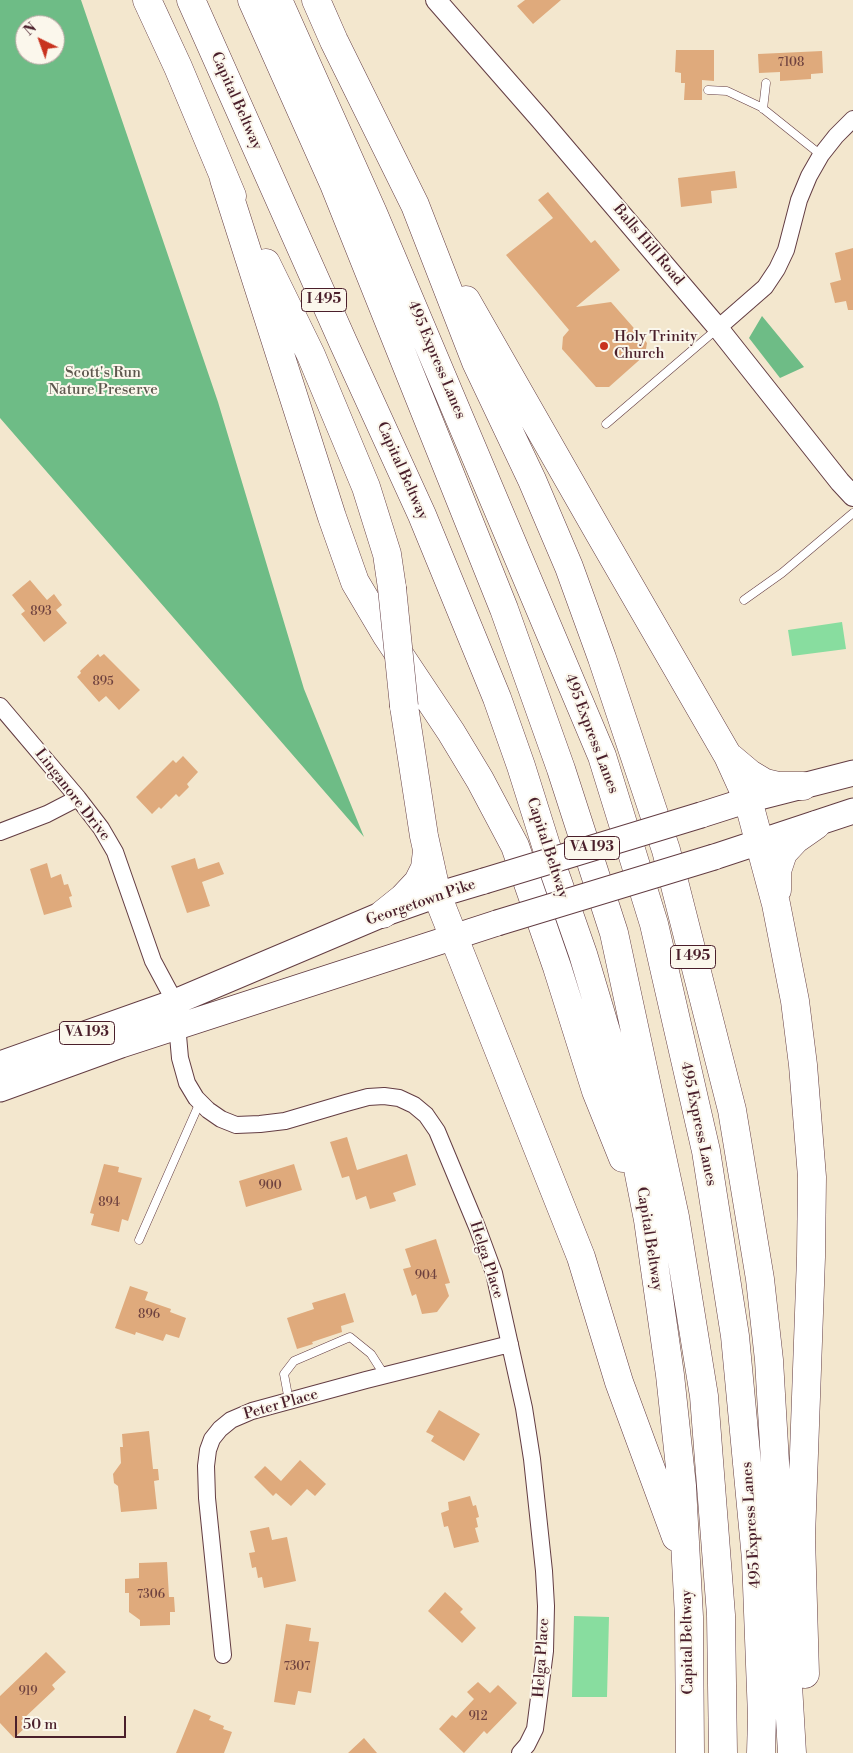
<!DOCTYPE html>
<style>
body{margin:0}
#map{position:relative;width:853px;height:1753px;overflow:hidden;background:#f3e7ce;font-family:"Libre Bodoni",serif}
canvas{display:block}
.north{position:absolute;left:15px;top:15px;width:50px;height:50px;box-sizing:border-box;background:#fbf7ec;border:1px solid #b4a19f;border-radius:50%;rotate:318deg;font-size:14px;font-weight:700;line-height:20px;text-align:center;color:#4a1f2b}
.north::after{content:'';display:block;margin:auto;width:18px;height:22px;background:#c8321e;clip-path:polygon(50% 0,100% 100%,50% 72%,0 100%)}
.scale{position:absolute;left:15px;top:1716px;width:111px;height:22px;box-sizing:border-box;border:2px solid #4a1f2b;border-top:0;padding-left:6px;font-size:15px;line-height:18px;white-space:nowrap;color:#4a1f2b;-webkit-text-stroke:4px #fbf7ec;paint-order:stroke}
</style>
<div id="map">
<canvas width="853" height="1753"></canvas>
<div class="north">N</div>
<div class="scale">50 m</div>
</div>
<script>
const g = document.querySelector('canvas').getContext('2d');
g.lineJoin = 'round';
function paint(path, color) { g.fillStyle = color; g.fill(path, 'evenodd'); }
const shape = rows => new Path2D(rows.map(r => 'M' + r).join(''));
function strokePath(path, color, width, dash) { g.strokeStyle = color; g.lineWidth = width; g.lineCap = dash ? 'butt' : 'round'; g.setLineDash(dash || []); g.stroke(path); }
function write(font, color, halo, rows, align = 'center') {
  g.font = font + ' "Libre Bodoni",serif'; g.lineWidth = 4; g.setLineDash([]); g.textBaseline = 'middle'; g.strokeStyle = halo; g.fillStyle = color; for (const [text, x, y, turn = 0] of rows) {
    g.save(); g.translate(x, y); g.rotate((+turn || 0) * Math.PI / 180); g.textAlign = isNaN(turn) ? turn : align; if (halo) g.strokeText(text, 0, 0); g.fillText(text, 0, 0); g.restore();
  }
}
paint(shape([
 [842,622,846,649,792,656,788,630],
 [574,1616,609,1617,607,1697,572,1697]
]), '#88dd9f');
paint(shape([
 [0,0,81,0,218,402,304,689,364,837,0,418],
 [25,25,55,25,55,55,25,55],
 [762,316,804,367,780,378,749,338]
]), '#6ebc86');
paint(shape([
 [525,0,561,0,533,24,517,6],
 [676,50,714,50,714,81,702,80,702,100,684,100,685,83,681,83,681,73,675,72],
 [822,51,823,73,811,74,811,79,780,81,780,72,759,73,758,54],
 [735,171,737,188,711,191,712,203,681,207,678,178],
 [548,192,591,243,595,240,620,270,576,307,611,302,647,343,645,355,609,387,596,387,562,349,563,337,569,330,506,255,553,218,538,200],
 [853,248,853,310,848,310,846,301,835,303,830,283,841,280,835,253],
 [30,580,47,600,54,594,62,605,56,610,67,623,44,642,21,614,25,611,12,595],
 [98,654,100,657,104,654,140,690,119,710,106,696,99,702,77,677,81,673,80,671],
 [183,756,198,772,187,784,189,787,179,797,176,794,161,809,159,807,152,814,136,797,173,760,176,763],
 [195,858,198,869,219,862,224,874,202,882,210,906,187,913,171,866],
 [47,863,51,878,61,874,64,885,68,884,72,896,69,897,72,907,44,915,30,869],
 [347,1137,357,1170,407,1154,416,1185,393,1193,396,1201,370,1209,366,1196,356,1200,349,1176,342,1178,330,1142],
 [104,1164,119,1167,118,1172,142,1178,128,1221,122,1219,119,1232,91,1225,94,1214,90,1213],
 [294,1164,302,1190,246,1207,239,1181],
 [436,1239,450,1283,445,1284,449,1296,437,1312,422,1314,416,1294,412,1296,403,1269,411,1267,405,1249],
 [130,1286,148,1292,145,1300,171,1309,170,1312,186,1318,179,1338,166,1334,163,1341,136,1332,135,1335,115,1328],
 [345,1293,354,1322,341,1326,342,1332,312,1342,313,1344,297,1349,287,1318,314,1309,312,1303],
 [439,1410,480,1434,464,1461,431,1441,434,1436,426,1432],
 [149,1431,153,1469,158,1469,159,1480,154,1481,157,1509,121,1512,118,1486,114,1483,113,1474,121,1463,120,1447,123,1447,122,1434],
 [300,1460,326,1484,315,1496,307,1489,291,1506,276,1493,273,1496,254,1477,265,1466,281,1481],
 [470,1496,473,1506,476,1505,479,1517,476,1518,478,1527,475,1528,479,1542,454,1548,448,1526,444,1527,441,1513,449,1510,448,1502],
 [269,1527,272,1540,287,1537,296,1581,264,1588,262,1577,258,1578,256,1567,252,1568,249,1553,255,1552,250,1531],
 [167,1562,169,1597,174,1597,175,1612,170,1612,170,1625,140,1626,140,1620,129,1612,129,1593,125,1593,125,1579,139,1578,139,1563],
 [445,1592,463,1609,460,1612,476,1628,462,1643,428,1611],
 [286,1624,311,1628,309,1641,319,1642,311,1693,298,1691,295,1705,274,1702],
 [46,1652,66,1672,52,1685,55,1689,21,1721,27,1726,14,1738,0,1723,0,1696],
 [478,1682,490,1693,498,1685,517,1703,487,1734,484,1731,464,1753,439,1729,452,1715,456,1718,474,1699,467,1692],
 [194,1709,211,1716,209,1720,224,1726,223,1729,232,1732,224,1753,176,1753],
 [364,1738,377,1753,348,1753]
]), '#dfaa7c');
const service = shape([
 [708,90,727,91,761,107,821,155],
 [763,109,766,83],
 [606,424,717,329],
 [744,600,782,573,853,513],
 [139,1240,200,1102],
 [289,1401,284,1374,294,1361,350,1337,371,1354,385,1376]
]);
const minor = shape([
 [718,328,765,287,777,269,786,250,799,200,809,176,821,155,836,136,853,119],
 [0,706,78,798,101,828,115,852,153,961,175,1002,180,1058,187,1083,196,1098,208,1110,221,1119,236,1125,260,1124,285,1121,346,1103,368,1097,384,1096,399,1098,414,1105,426,1115,437,1131,477,1227,494,1273,524,1408,532,1459,544,1571,546,1606,545,1651,535,1729,527,1745,520,1753],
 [0,832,47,814,78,798],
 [223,1655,207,1498,206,1466,208,1450,212,1439,220,1429,231,1420,252,1411,366,1380,510,1344]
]);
const tertiary = shape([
 [436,0,541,120,718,328,840,482,853,496]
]);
const primary = shape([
 [701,815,748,800,853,773],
 [714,857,853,811],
 [0,1064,175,1002,383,914,437,895,484,881],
 [0,1089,121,1045,497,923]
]);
const motorway = shape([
 [147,0,178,67,232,196],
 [191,0,343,342,422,515,497,698,521,766,555,874,583,954,611,1048,627,1113,648,1220,670,1375,682,1486,689,1617,690,1753],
 [252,0,334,184,504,609,561,769,614,933,675,1217,704,1396,721,1615,723,1753],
 [278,0,373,213,602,756,654,924,706,1151,735,1336,756,1559,762,1717,761,1753],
 [316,0,334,41,415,205,476,362,532,480,569,567,602,658,666,850,732,1110,760,1279,769,1360,792,1753],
 [224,179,332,517,355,582,387,636,451,732,480,780,515,846,557,967,596,1091,623,1158],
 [266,263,311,355,366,487,387,554,392,588],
 [466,300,598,531,728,756,748,800,776,904,795,1001,803,1065,812,1177,811,1257,801,1537,805,1674],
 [404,706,424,836,437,895,581,1257,619,1382,676,1537],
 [731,758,750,774,765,783,778,786,803,786],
 [777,890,777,871,783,853,796,839,816,825],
 [383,914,403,898,418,882,425,868,427,851]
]);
strokePath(service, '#633d43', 9);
strokePath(minor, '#633d43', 18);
strokePath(tertiary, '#633d43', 22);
strokePath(primary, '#633d43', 27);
strokePath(motorway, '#633d43', 29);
strokePath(service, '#fff', 8);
strokePath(minor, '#fff', 16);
strokePath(tertiary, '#fff', 20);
strokePath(primary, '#fff', 25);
strokePath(motorway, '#fff', 28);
const primaryBridge = shape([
 [484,881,701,815],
 [497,923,714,857]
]);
const motorwayBridge = shape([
 [392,588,404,706]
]);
strokePath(primaryBridge, '#633d43', 27, []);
strokePath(motorwayBridge, '#633d43', 29, []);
strokePath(primaryBridge, '#fff', 25);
strokePath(motorwayBridge, '#fff', 28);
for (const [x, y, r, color] of [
 [604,346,5,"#c8321e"]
]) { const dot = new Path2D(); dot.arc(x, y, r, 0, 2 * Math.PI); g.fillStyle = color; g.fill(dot); strokePath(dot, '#fbf7ec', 2); }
write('12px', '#6f423f', null, [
 ["7108",791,63],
 ["893",41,612],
 ["895",103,682],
 ["900",270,1186],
 ["894",109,1203],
 ["904",426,1276],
 ["896",149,1315],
 ["7306",151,1595],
 ["7307",297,1667],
 ["919",28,1692],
 ["912",478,1717]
]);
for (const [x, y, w] of [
 [324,300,45],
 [592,848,55],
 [693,957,45],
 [87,1033,55]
]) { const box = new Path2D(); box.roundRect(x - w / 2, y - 11.5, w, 23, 4); g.fillStyle = '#fbf7ec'; g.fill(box); strokePath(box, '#4a1f2b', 1); }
write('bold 14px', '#4a1f2b', null, [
 ["I 495",324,300],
 ["VA 193",592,848],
 ["I 495",693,957],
 ["VA 193",87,1033]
]);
write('15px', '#4a1f2b', '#fbf7ec', [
 ["Capital Beltway",236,101,66],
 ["Balls Hill Road",648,245,50],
 ["495 Express Lanes",436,360,67],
 ["Capital Beltway",402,471,66],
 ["495 Express Lanes",591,734,69],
 ["Linganore Drive",72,795,52],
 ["Capital Beltway",547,848,72],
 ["Georgetown Pike",421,903,-19],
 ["495 Express Lanes",698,1124,78],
 ["Capital Beltway",649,1239,81],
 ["Helga Place",486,1260,72],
 ["Peter Place",281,1405,-16],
 ["495 Express Lanes",752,1525,-94],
 ["Capital Beltway",688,1642,-91],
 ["Helga Place",542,1658,-86]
]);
write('15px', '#4a1f2b', '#fbf7ec', [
 ["Holy Trinity",614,337],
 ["Church",614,354]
], 'left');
write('15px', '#5d584e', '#fbf7ec', [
 ["Scott's Run",103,373],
 ["Nature Preserve",103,390]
]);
</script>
